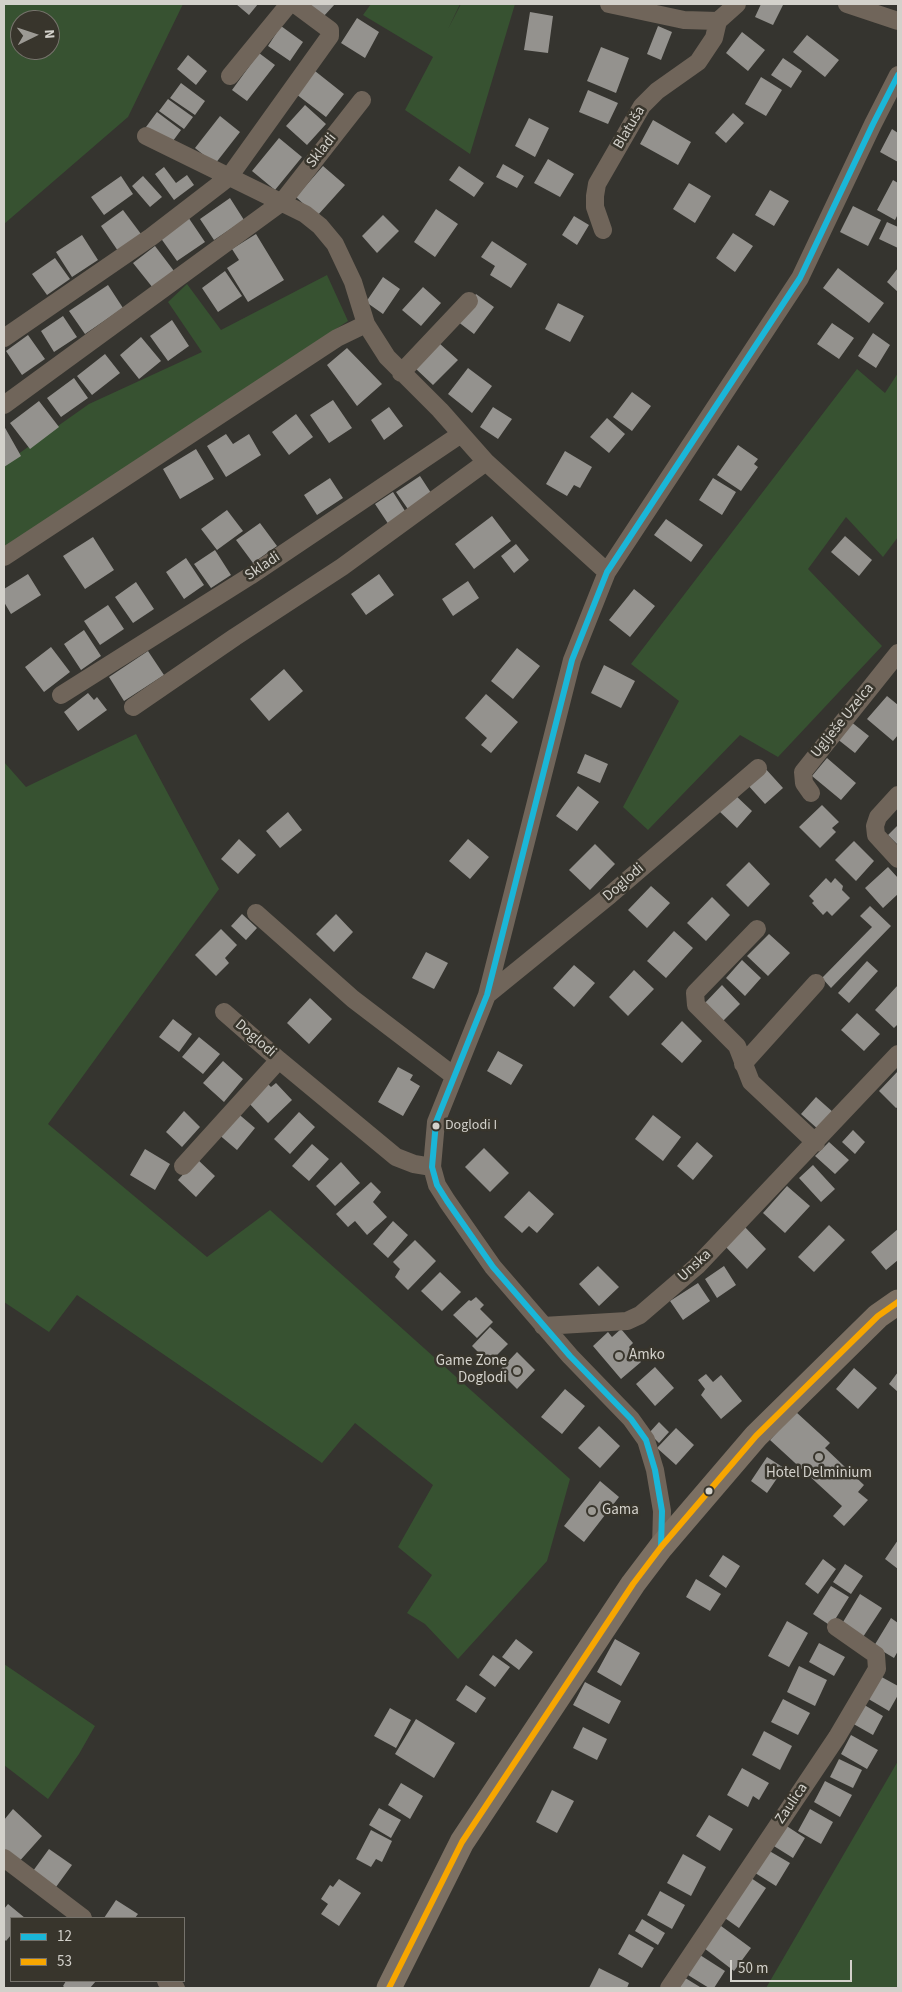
<!DOCTYPE html>
<meta charset="utf-8">
<style>
body{margin:0}
#map{position:relative;width:902px;height:1992px;overflow:hidden;background:#35342f;font-family:"Source Sans 3",sans-serif}
canvas{display:block}
.frame{position:absolute;inset:0;border:5px solid #d3d1cb;pointer-events:none}
.legend{position:absolute;left:10px;top:1917px;width:175px;height:65px;box-sizing:border-box;background:#38352c;border:1px solid #76736c;margin:0;padding:6px 9px;list-style:none;font-size:15px;color:#d3d1cb}
.legend li{display:flex;align-items:center;gap:10px;height:25px}
.legend b{width:25px;border:1px solid #76736c}
.north{position:absolute;left:10px;top:10px;width:50px;height:50px;box-sizing:border-box;background:#38352c;border:1px solid #76736c;border-radius:50%;rotate:86deg;font-size:14px;font-weight:700;line-height:20px;text-align:center;color:#d3d1cb}
.north::after{content:'';display:block;margin:auto;width:18px;height:22px;background:#9c9a94;clip-path:polygon(50% 0,100% 100%,50% 72%,0 100%)}
.scale{position:absolute;left:730px;top:1960px;width:122px;height:22px;box-sizing:border-box;border:2px solid #d3d1cb;border-top:0;padding-left:6px;font-size:15px;line-height:18px;white-space:nowrap;color:#d3d1cb;-webkit-text-stroke:4px #38352c;paint-order:stroke}
</style>
<div id="map">
<canvas width="902" height="1992"></canvas>
<div class="frame"></div>
<ul class="legend">
<li><b style="height:6px;background:#1ab6d8"></b>12</li>
<li><b style="height:6px;background:#f7a600"></b>53</li>
</ul>
<div class="north">N</div>
<div class="scale">50 m</div>
</div>
<script>
const g = document.querySelector('canvas').getContext('2d');
g.lineJoin = 'round';
function paint(path, color) { g.fillStyle = color; g.fill(path, 'evenodd'); }
const shape = rows => new Path2D(rows.map(r => 'M' + r).join(''));
function strokePath(path, color, width, dash) { g.strokeStyle = color; g.lineWidth = width; g.lineCap = dash ? 'butt' : 'round'; g.setLineDash(dash || []); g.stroke(path); }
function write(font, color, halo, rows, align = 'center') {
  g.font = font + ' "Source Sans 3",sans-serif'; g.lineWidth = 5; g.setLineDash([]); g.textBaseline = 'middle'; g.strokeStyle = halo; g.fillStyle = color; for (const [text, x, y, turn = 0] of rows) {
    g.save(); g.translate(x, y); g.rotate((+turn || 0) * Math.PI / 180); g.textAlign = isNaN(turn) ? turn : align; if (halo) g.strokeText(text, 0, 0); g.fillText(text, 0, 0); g.restore();
  }
}
paint(shape([
 [4,4,183,4,128,117,4,224],
 [20,20,50,20,50,50,20,50],
 [371,4,460,4,448,29,461,4,515,4,470,154,405,110,433,57,363,15],
 [327,275,348,321,4,549,4,464,89,404,202,352,168,302,187,284,221,330],
 [857,369,885,393,898,373,898,537,883,557,846,517,808,569,882,646,778,757,740,735,648,830,623,807,679,701,631,664],
 [136,734,219,889,48,1124,207,1257,270,1210,570,1479,547,1561,458,1659,425,1624,407,1613,432,1575,398,1547,433,1485,355,1423,322,1463,77,1295,49,1332,4,1302,4,762,26,787],
 [4,1664,95,1726,79,1754,48,1799,4,1765],
 [898,1761,898,1988,766,1988]
]), '#375231');
paint(shape([
 [236,4,258,4,249,15],
 [309,4,335,4,323,17],
 [761,4,783,5,773,25,755,17],
 [530,12,553,16,548,53,524,50],
 [357,18,379,32,365,58,341,43],
 [281,26,303,42,290,61,268,46],
 [658,26,672,32,661,60,647,54],
 [742,32,765,50,748,71,726,53],
 [807,35,839,60,825,77,793,52],
 [601,47,629,58,616,93,587,81],
 [259,53,275,65,247,101,232,90],
 [188,55,207,71,196,85,177,69],
 [783,58,802,71,791,88,771,75],
 [315,71,344,94,326,117,296,94],
 [761,77,782,90,766,116,745,104],
 [181,83,205,101,195,115,170,98],
 [588,90,618,103,608,124,579,112],
 [168,99,193,117,184,129,159,111],
 [305,105,326,124,307,145,286,126],
 [157,112,181,130,170,145,146,127],
 [733,113,744,123,726,143,715,133],
 [220,116,240,132,215,164,195,148],
 [529,118,549,128,535,157,515,146],
 [653,120,691,142,678,165,640,144],
 [892,129,898,133,898,162,880,152],
 [279,138,302,157,275,190,252,171],
 [548,159,574,174,560,197,534,183],
 [503,164,524,176,517,188,496,177],
 [323,166,345,185,317,216,296,197],
 [459,166,484,183,474,197,449,180],
 [164,167,176,183,187,175,194,185,174,200,155,174],
 [121,176,133,194,104,215,91,197],
 [143,176,162,197,150,207,132,186],
 [893,180,898,183,898,214,895,220,877,210],
 [689,183,711,196,695,223,673,209],
 [770,190,789,201,774,226,755,215],
 [230,198,244,220,214,240,200,219],
 [853,206,881,220,868,246,840,232],
 [436,209,458,224,435,257,414,242],
 [123,210,141,234,118,251,101,226],
 [383,215,399,231,377,253,362,236],
 [574,216,589,225,577,245,562,235],
 [188,217,205,242,177,261,160,237],
 [887,222,898,227,898,248,879,239],
 [733,233,753,246,735,272,716,258],
 [256,234,284,280,248,302,227,268,239,260,232,249],
 [82,235,98,260,72,277,56,252],
 [492,241,527,264,511,288,490,275,495,266,481,257],
 [155,246,174,271,153,288,133,263],
 [55,258,70,279,47,295,32,274],
 [838,268,884,303,869,323,823,288],
 [898,268,898,292,887,282],
 [225,271,242,296,218,312,202,288],
 [383,277,400,289,383,314,366,302],
 [108,285,123,308,85,334,69,311],
 [423,287,441,303,421,326,402,310],
 [476,294,494,307,474,334,457,321],
 [558,303,584,316,570,342,545,329],
 [63,316,77,337,54,352,41,331],
 [172,320,189,346,168,361,150,336],
 [832,323,854,338,839,359,817,344],
 [873,333,890,345,876,368,858,356],
 [28,335,45,359,22,375,6,351],
 [141,337,161,361,139,379,120,355],
 [439,343,458,360,433,385,415,368],
 [347,348,382,384,357,406,327,365],
 [105,354,120,373,92,395,77,376],
 [468,368,492,386,472,413,448,394],
 [74,378,88,398,61,417,47,398],
 [632,392,651,406,632,431,613,417],
 [333,400,352,428,329,443,310,415],
 [39,401,59,427,30,449,10,423],
 [389,407,403,426,384,440,371,420],
 [493,407,512,419,498,439,480,427],
 [296,414,313,437,289,455,272,432],
 [607,418,625,434,609,453,590,437],
 [4,426,21,456,4,467],
 [226,434,233,444,249,434,261,455,226,477,207,446],
 [738,445,758,459,754,464,758,467,741,491,717,475],
 [196,449,214,479,180,499,163,469],
 [565,451,592,467,580,488,574,485,567,496,546,484],
 [420,476,433,496,410,512,396,492],
 [330,478,343,498,317,515,304,495],
 [713,478,736,492,722,515,699,500],
 [393,492,407,514,389,525,375,504],
 [227,510,243,531,217,550,201,529],
 [492,516,511,541,474,569,455,544],
 [666,519,703,545,691,562,654,535],
 [260,523,277,546,253,563,236,540],
 [845,536,872,560,859,576,831,552],
 [93,537,114,570,85,589,63,556],
 [516,544,529,560,514,573,501,556],
 [215,550,231,575,211,588,194,564],
 [186,558,204,585,184,599,166,572],
 [28,574,41,595,11,614,4,602,4,589],
 [379,574,394,595,366,615,351,594],
 [468,581,479,598,453,616,442,599],
 [136,582,154,609,133,623,115,597],
 [634,589,655,606,630,637,609,620],
 [108,605,124,629,100,645,84,621],
 [84,630,101,656,81,670,64,644],
 [51,647,70,672,44,692,25,667],
 [517,648,540,666,513,699,491,681],
 [148,651,164,675,124,701,109,677],
 [604,665,635,681,621,708,591,693],
 [284,669,303,691,269,721,250,699],
 [88,693,94,700,97,697,107,710,78,731,64,712],
 [486,694,518,722,491,753,481,745,487,738,465,718],
 [887,696,898,705,898,735,893,741,867,719],
 [850,721,869,736,855,753,836,738],
 [585,754,608,764,600,783,577,773],
 [827,758,856,783,841,800,812,776],
 [764,767,783,788,765,804,746,783],
 [578,786,599,802,577,831,556,816],
 [734,794,752,811,737,828,719,811],
 [822,805,839,822,832,828,836,832,820,848,799,827],
 [288,812,302,830,280,848,266,831],
 [898,825,898,845,888,835],
 [239,839,256,855,238,874,221,859],
 [468,839,489,857,470,879,449,861],
 [854,841,874,861,856,881,835,860],
 [595,844,615,864,590,890,569,870],
 [749,862,770,884,748,907,726,885],
 [888,867,898,878,898,894,883,908,865,888],
 [826,878,831,883,835,878,843,886,842,890,850,898,832,916,827,911,823,915,812,903,814,901,809,896],
 [651,886,670,903,647,928,628,910],
 [712,897,730,915,706,941,687,923],
 [870,906,891,926,831,988,822,978,872,927,860,916],
 [242,914,257,928,246,940,231,926],
 [336,914,353,932,334,952,316,934],
 [221,929,237,945,225,958,229,963,216,976,195,955],
 [674,931,693,948,666,978,647,961],
 [769,934,790,953,768,976,747,956],
 [426,952,448,963,434,989,412,978],
 [742,960,761,978,745,996,726,978],
 [867,961,878,971,849,1003,838,993],
 [574,965,595,983,574,1007,553,988],
 [634,970,654,989,628,1016,609,997],
 [722,985,740,1004,721,1023,703,1005],
 [898,985,898,1024,894,1028,875,1010],
 [310,998,332,1019,309,1044,287,1023],
 [857,1013,880,1034,864,1051,841,1030],
 [173,1019,192,1034,179,1052,159,1037],
 [682,1021,702,1041,682,1063,661,1044],
 [199,1037,220,1054,203,1074,182,1057],
 [498,1051,523,1065,511,1085,487,1071],
 [223,1061,243,1079,224,1102,203,1083],
 [398,1067,413,1075,410,1080,420,1086,403,1116,378,1102],
 [898,1071,898,1107,896,1108,879,1091],
 [265,1081,271,1087,276,1083,292,1100,268,1123,245,1099],
 [816,1097,834,1113,819,1130,801,1114],
 [184,1111,200,1127,182,1147,166,1132],
 [235,1111,255,1128,237,1150,217,1133],
 [299,1112,315,1127,290,1154,274,1139],
 [653,1115,681,1137,663,1161,635,1139],
 [853,1130,865,1142,855,1154,842,1142],
 [697,1142,713,1156,693,1180,677,1166],
 [829,1142,849,1160,835,1174,815,1156],
 [312,1144,329,1159,309,1181,292,1166],
 [484,1148,509,1173,490,1192,465,1167],
 [145,1149,170,1164,155,1190,130,1175],
 [197,1159,215,1176,196,1197,178,1180],
 [341,1162,360,1183,335,1206,316,1186],
 [813,1165,835,1189,821,1202,799,1178],
 [371,1182,381,1192,373,1202,387,1217,367,1235,355,1221,348,1227,336,1214],
 [787,1186,810,1206,785,1233,763,1213],
 [529,1191,554,1214,537,1233,529,1226,522,1233,504,1217],
 [393,1221,408,1235,388,1258,373,1244],
 [743,1225,766,1249,747,1269,724,1245],
 [829,1225,845,1240,814,1272,798,1257],
 [898,1229,898,1260,886,1270,871,1252],
 [415,1240,436,1261,408,1290,395,1277,400,1269,393,1262],
 [598,1266,619,1287,599,1306,579,1284],
 [724,1266,736,1285,717,1298,705,1279],
 [440,1272,461,1292,442,1311,421,1291],
 [698,1283,710,1301,683,1320,670,1301],
 [476,1297,484,1305,480,1309,493,1322,477,1338,453,1315,469,1300,471,1301],
 [490,1327,508,1344,489,1363,472,1346],
 [621,1329,633,1343,629,1347,641,1362,621,1379,593,1346,608,1332,612,1337],
 [517,1352,535,1370,517,1389,499,1371],
 [655,1367,674,1388,655,1406,636,1384],
 [854,1368,877,1388,858,1409,836,1389],
 [898,1372,898,1392,889,1384],
 [706,1374,713,1382,721,1375,742,1401,721,1419,701,1395,705,1389,698,1380],
 [565,1389,585,1406,562,1434,541,1417],
 [796,1412,830,1443,825,1448,864,1485,858,1492,868,1500,844,1526,833,1516,842,1506,770,1440],
 [659,1422,669,1432,659,1443,649,1433],
 [599,1426,620,1446,600,1468,578,1448],
 [676,1428,694,1445,676,1465,657,1448],
 [767,1457,784,1468,767,1493,751,1481],
 [600,1481,619,1497,584,1542,564,1526],
 [898,1540,898,1569,885,1559],
 [723,1555,740,1566,726,1588,709,1576],
 [823,1559,836,1569,818,1594,805,1584],
 [845,1564,863,1576,851,1594,833,1582],
 [696,1579,721,1594,710,1611,686,1597],
 [831,1586,849,1597,831,1626,813,1614],
 [860,1594,882,1608,861,1640,840,1627],
 [891,1618,898,1623,898,1651,894,1658,874,1646],
 [787,1621,808,1633,789,1667,768,1656],
 [516,1639,533,1652,519,1670,502,1657],
 [615,1639,640,1653,621,1686,597,1672],
 [819,1643,845,1657,834,1676,809,1662],
 [493,1655,510,1667,495,1687,479,1675],
 [799,1666,827,1680,815,1706,787,1692],
 [878,1675,898,1686,898,1695,889,1711,865,1697],
 [585,1682,621,1701,609,1724,573,1705],
 [466,1685,486,1698,476,1713,456,1700],
 [783,1699,810,1713,798,1735,771,1722],
 [861,1703,883,1716,873,1735,850,1722],
 [390,1708,411,1720,396,1748,374,1736],
 [416,1719,455,1743,434,1778,395,1754],
 [583,1727,607,1739,597,1760,573,1748],
 [764,1731,792,1746,780,1770,752,1755],
 [851,1735,878,1750,867,1769,841,1754],
 [839,1759,862,1770,853,1788,830,1777],
 [742,1768,769,1783,759,1800,753,1796,748,1807,727,1795],
 [825,1781,852,1795,840,1817,814,1802],
 [401,1783,423,1796,410,1819,388,1805],
 [552,1790,574,1801,557,1833,536,1822],
 [379,1808,401,1820,391,1838,369,1825],
 [13,1809,42,1836,17,1864,4,1852,4,1820],
 [810,1809,833,1822,821,1844,798,1831],
 [709,1815,733,1829,720,1851,696,1836],
 [782,1823,805,1838,793,1858,769,1843],
 [371,1830,392,1841,382,1862,376,1859,371,1867,356,1859],
 [49,1849,72,1865,56,1887,33,1871],
 [766,1849,790,1863,776,1886,752,1871],
 [683,1854,706,1867,691,1896,667,1883],
 [748,1876,766,1888,739,1928,722,1916],
 [339,1879,361,1893,339,1926,321,1914,328,1904,321,1899,330,1885,333,1887],
 [660,1891,685,1905,672,1929,647,1915],
 [116,1900,138,1914,135,1918,104,1918],
 [8,1904,25,1918,11,1918,11,1935,6,1941,4,1939,4,1909],
 [642,1919,665,1933,658,1945,635,1931],
 [717,1923,751,1948,734,1971,700,1945],
 [629,1934,654,1948,642,1968,618,1954],
 [700,1955,725,1971,714,1988,709,1988,688,1975],
 [599,1968,629,1983,627,1988,589,1988],
 [682,1976,700,1987,699,1988,675,1988],
 [66,1981,96,1981,90,1988,65,1988,63,1986]
]), '#94928e');
strokePath(shape([
 [609,4,684,20,718,21,737,4],
 [847,4,898,21],
 [230,76,289,4],
 [146,136,305,214,320,226,335,244,353,282,366,324,387,357,440,410,486,462,607,572],
 [603,230,595,207,595,196,597,184,642,106,657,91,698,62,714,38,718,21],
 [4,338,151,237,229,177,330,36,330,30,295,4],
 [401,373,469,301],
 [4,405,282,202,362,100],
 [4,557,337,338,366,324],
 [61,695,250,576,461,434],
 [133,707,235,637,342,567,486,462],
 [811,793,804,783,803,772,898,653],
 [898,795,878,817,875,826,876,835,898,859],
 [256,913,353,999,454,1076],
 [757,929,695,993,696,1005,737,1046,751,1082,816,1143],
 [487,995,610,895,758,768],
 [224,1012,279,1060,396,1157,414,1164,432,1167],
 [743,1064,816,983],
 [183,1166,279,1060],
 [543,1326,627,1321,640,1315,697,1266,898,1054],
 [661,1547,662,1511,655,1470,646,1440,631,1419,570,1356,493,1267,447,1201,437,1185,432,1167,436,1122,487,995,572,660,607,572,800,278,873,124,898,75],
 [4,1858,83,1918],
 [166,1981,176,1988],
 [669,1988,837,1737,877,1669,876,1655,836,1627]
]), '#70655a', 18);
strokePath(shape([
 [389,1988,462,1842,633,1584,661,1547,756,1436,878,1316,898,1302]
]), '#7c7063', 25);
strokePath(shape([
 [661,1547,662,1511,655,1470,646,1440,631,1419,570,1356,493,1267,447,1201,437,1185,432,1167,436,1122,487,995,572,660,607,572,800,278,873,124,898,75]
]), '#1ab6d8', 6);
strokePath(shape([
 [389,1988,462,1842,633,1584,661,1547,756,1436,878,1316,898,1302]
]), '#f7a600', 6);
for (const [x, y, r, color] of [
 [436,1126,4.5,"#d3d1cb"],
 [619,1356,5,"#9c9a94"],
 [517,1371,5,"#9c9a94"],
 [819,1457,5,"#9c9a94"],
 [709,1491,4.5,"#d3d1cb"],
 [592,1511,5,"#9c9a94"]
]) { const dot = new Path2D(); dot.arc(x, y, r, 0, 2 * Math.PI); g.fillStyle = color; g.fill(dot); strokePath(dot, '#38352c', 2); }
write('14px', '#d3d1cb', '#38352c', [
 ["Doglodi I",445,1126]
], 'left');
write('15px', '#d3d1cb', '#38352c', [
 ["Blatuša",630,128,-59],
 ["Skladi",322,151,-52],
 ["Skladi",263,567,-34],
 ["Uglješe Uzelca",843,721,-51],
 ["Doglodi",624,883,-41],
 ["Doglodi",255,1039,41],
 ["Unska",695,1266,-43],
 ["Zaulica",792,1804,-56]
]);
write('15px', '#d3d1cb', '#38352c', [
 ["Amko",629,1356],
 ["Game Zone",507,1362,"right"],
 ["Doglodi",507,1379,"right"],
 ["Hotel Delminium",819,1474,"center"],
 ["Gama",602,1511]
], 'left');
</script>
